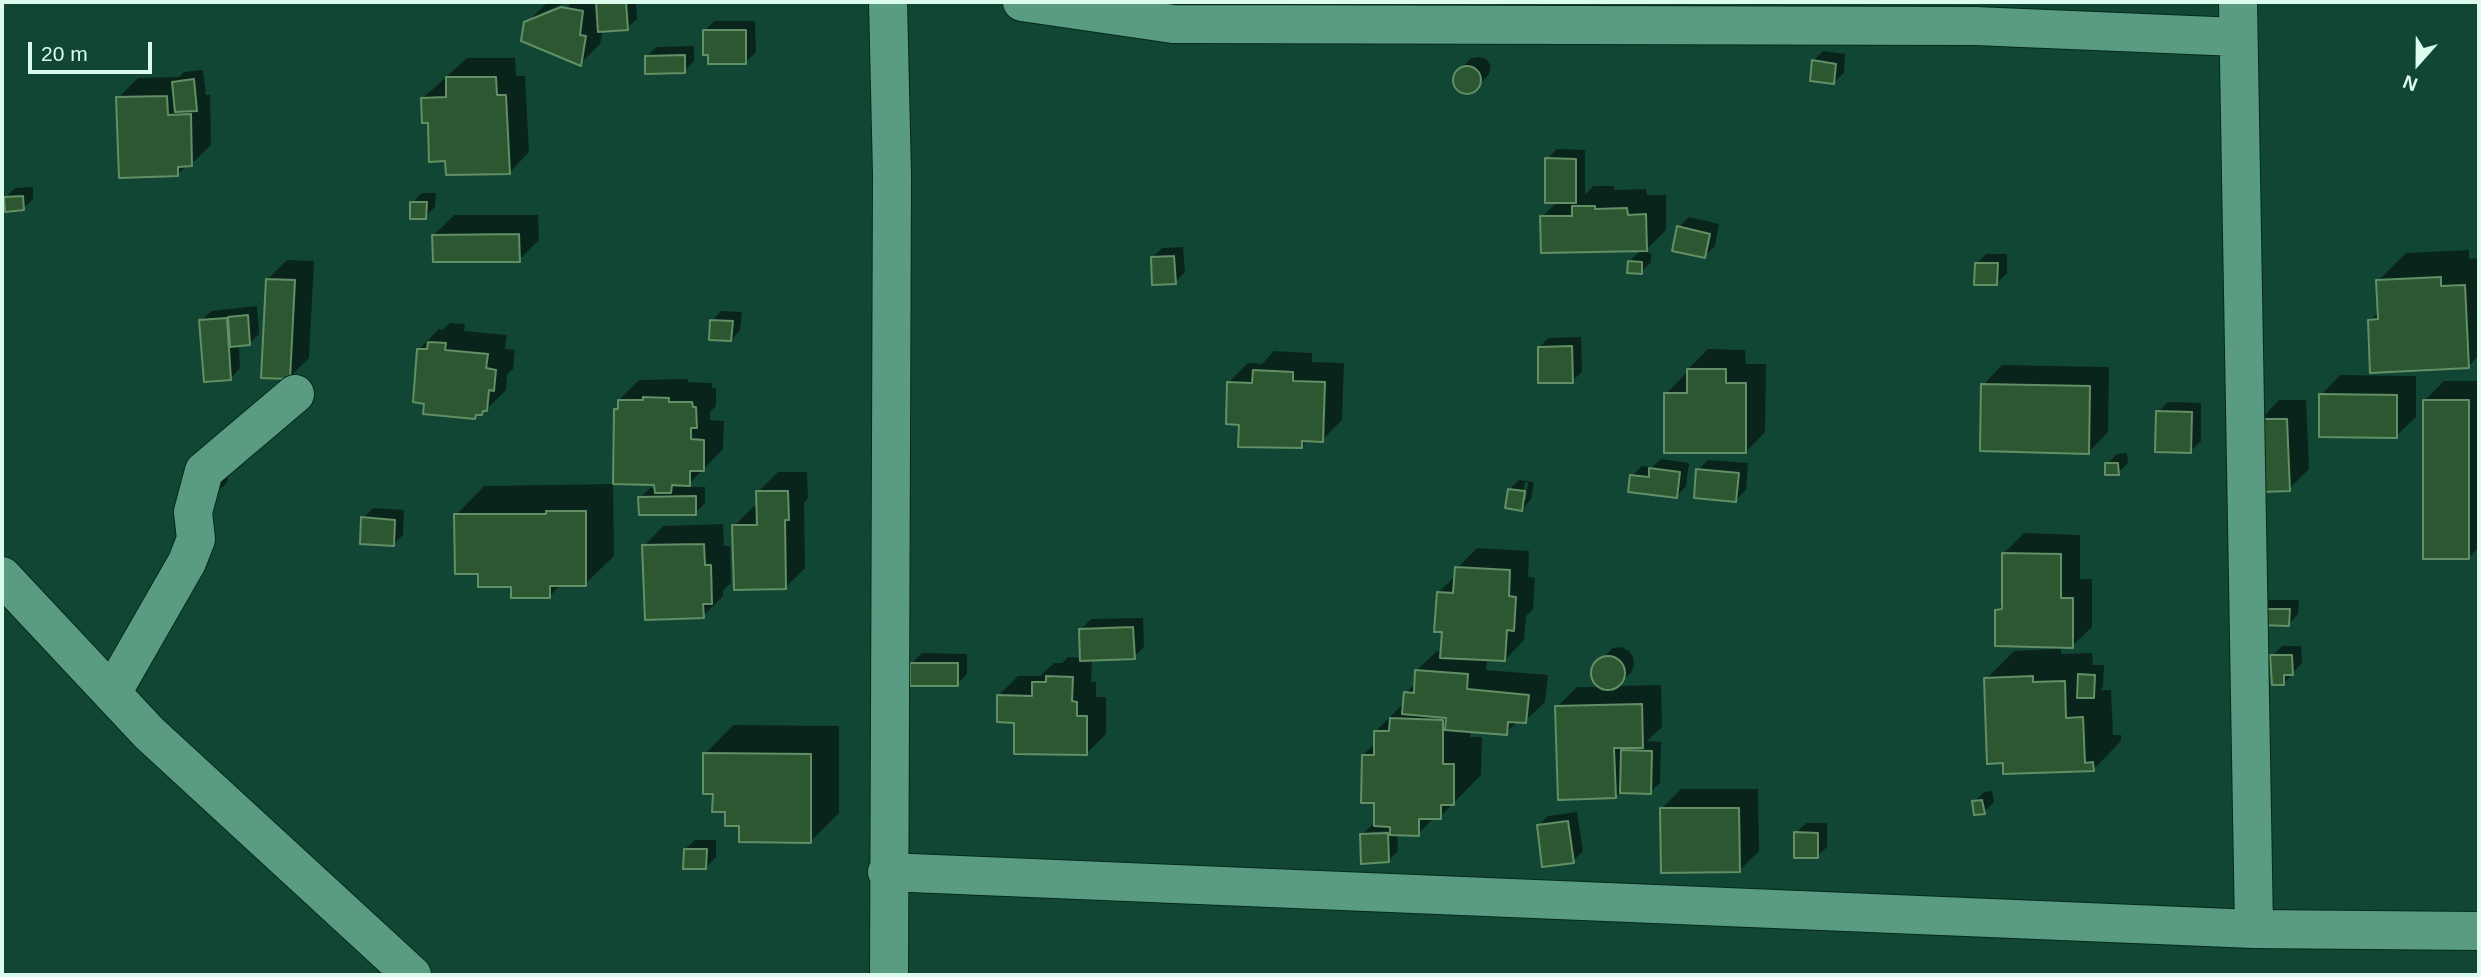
<!DOCTYPE html>
<style>
body{margin:0}
#map{position:relative;width:2481px;height:977px;overflow:hidden;background:#124634;font-family:Helvetica,sans-serif}
canvas{display:block}
.frame{position:absolute;inset:0;border:4px solid #dbfced;pointer-events:none}
.north{position:absolute;left:2383px;top:28px;width:70px;height:70px;-webkit-text-stroke:5px #124634;paint-order:stroke;rotate:201deg;font-size:19px;font-weight:700;line-height:28px;text-align:center;color:#dbfced}
.north::after{content:'';display:block;margin:auto;width:24px;height:32px;background:#dbfced;clip-path:polygon(50% 0,100% 100%,50% 72%,0 100%)}
.scale{position:absolute;left:28px;top:42px;width:124px;height:32px;box-sizing:border-box;border:4px solid #dbfced;border-top:0;padding-left:9px;font-size:21px;line-height:24px;white-space:nowrap;color:#dbfced;-webkit-text-stroke:5px #124634;paint-order:stroke}
</style>
<div id="map">
<canvas width="2481" height="977"></canvas>
<div class="frame"></div>
<div class="north">N</div>
<div class="scale">20 m</div>
</div>
<script>
const g = document.querySelector('canvas').getContext('2d');
g.lineJoin = 'round';
function paint(path, color) { g.fillStyle = color; g.fill(path, 'evenodd'); }
const shape = rows => new Path2D(rows.map(r => 'M' + r).join(''));
function strokePath(path, color, width, dash) { g.strokeStyle = color; g.lineWidth = width; g.lineCap = dash ? 'butt' : 'round'; g.setLineDash(dash || []); g.stroke(path); }
paint(shape([
 [636,2,637,19,627,28,603,30,600,44,580,64,526,23,548,2],
 [568,2,570,6,541,17,541,13],
 [714,21,755,21,756,52,746,62,705,31],
 [694,46,694,61,684,71,646,57,656,47],
 [1823,51,1845,54,1844,73,1834,82,1813,61],
 [1479,57,1486,59,1491,66,1489,74,1474,91,1466,92,1459,89,1455,83,1455,75,1471,58],
 [467,58,515,58,516,76,525,76,529,152,510,172,447,159,430,121,423,98],
 [203,70,206,95,210,95,211,145,191,164,187,165,177,175,118,98,138,78,179,77,184,72],
 [1557,149,1585,150,1585,195,1593,186,1614,186,1614,190,1646,189,1647,195,1666,195,1666,230,1644,252,1651,253,1651,262,1641,272,1629,262,1641,250,1542,217,1558,201,1547,159],
 [33,187,33,199,23,208,5,198,15,188],
 [422,193,436,193,435,207,425,217,412,203],
 [454,215,538,215,539,240,519,260,434,235],
 [1689,217,1719,224,1715,246,1705,256,1679,227],
 [1183,247,1185,272,1175,282,1152,258,1162,248],
 [2469,250,2469,259,2479,258,2479,355,2469,366,2370,321,2379,311,2378,281,2406,253],
 [1986,254,2007,254,2007,273,1997,283,1976,264],
 [287,260,314,261,309,358,289,378,267,280],
 [257,306,259,334,249,344,239,344,240,368,231,378,201,321,211,311],
 [721,311,742,312,740,330,731,340,712,321],
 [450,323,465,324,464,331,507,335,505,349,515,350,513,369,507,375,506,390,486,410,474,417,419,349,439,329,442,330],
 [1581,337,1582,372,1572,381,1539,347,1549,338],
 [1708,349,1745,350,1746,364,1766,364,1765,432,1746,452,1666,394,1685,374,1688,374,1688,369],
 [1274,351,1312,353,1312,362,1344,363,1342,420,1322,440,1309,439,1302,447,1240,423,1228,383,1248,363,1262,364],
 [2002,365,2109,367,2108,432,2089,452,1983,385],
 [2340,375,2416,376,2416,417,2396,436,2321,395],
 [688,379,688,382,712,383,712,388,716,388,716,406,710,412,710,420,724,421,723,449,689,484,679,484,675,487,705,487,705,503,695,513,640,498,650,488,656,488,616,409,619,406,619,400,639,380],
 [2444,381,2479,381,2479,547,2469,557,2424,401],
 [2279,400,2306,400,2309,469,2289,489,2260,420],
 [2168,402,2201,403,2201,441,2191,451,2158,412],
 [2127,453,2128,463,2118,473,2107,464,2117,454],
 [1661,459,1689,463,1686,486,1677,496,1632,476,1642,466,1652,467],
 [1708,460,1748,463,1746,490,1736,500,1698,470],
 [228,471,227,483,217,492,209,491],
 [778,472,807,472,808,498,804,503,805,568,786,587,734,526,754,506,758,506,758,492],
 [1519,480,1534,482,1531,499,1522,509,1509,490],
 [1525,482,1528,483,1526,500,1522,500],
 [613,484,614,556,585,584,561,584,550,596,480,572,456,515,484,486],
 [373,508,404,510,403,535,393,545,363,518],
 [723,524,724,546,730,546,731,583,723,591,723,596,703,616,644,546,663,526],
 [2024,533,2080,535,2080,579,2092,579,2092,627,2072,646,2061,646,2061,654,2092,653,2093,665,2104,665,2103,687,2100,690,2111,690,2113,735,2121,735,2121,741,2093,770,2004,761,1986,679,2014,651,2056,649,2056,646,1997,610,2004,603,2004,553],
 [1477,548,1529,551,1528,577,1535,578,1533,609,1526,616,1524,640,1505,660,1487,659,1486,670,1548,675,1545,702,1525,721,1518,721,1506,733,1470,730,1470,737,1482,737,1481,775,1440,817,1435,817,1418,834,1397,833,1398,851,1388,861,1362,835,1372,825,1375,825,1376,801,1363,755,1375,743,1375,732,1404,703,1406,693,1416,683,1417,670,1437,651,1442,651,1443,630,1438,593,1456,575,1457,568],
 [1397,831,1397,834,1370,835,1370,832],
 [2269,600,2299,600,2298,614,2289,624,2259,610],
 [1143,618,1144,647,1134,657,1092,659,1091,682,1096,682,1096,697,1106,697,1106,734,1086,754,1016,721,998,696,1018,676,1040,676,1054,663,1062,663,1068,657,1082,658,1081,629,1091,619],
 [2282,646,2301,646,2302,663,2284,683,2272,656],
 [1622,647,1629,651,1633,657,1634,665,1631,673,1617,686,1661,685,1662,727,1647,741,1661,742,1660,783,1650,792,1621,791,1615,797,1557,707,1577,687,1599,687,1594,679,1593,670,1596,663,1613,648],
 [922,653,967,654,967,674,957,684,912,663],
 [733,725,839,726,839,813,811,841,741,824,727,810,705,754],
 [1681,789,1758,789,1759,851,1739,871,1661,809],
 [1992,791,1994,802,1984,812,1974,802,1984,792],
 [1577,812,1583,851,1573,861,1538,826,1548,816],
 [1806,823,1827,823,1827,847,1817,856,1796,833],
 [695,840,716,840,716,857,706,867,685,849]
]), '#0007');
const building = shape([
 [596,2,626,2,628,30,598,32,596,2],
 [561,7,583,11,580,35,586,36,581,66,521,41,524,22,561,7],
 [703,30,746,30,746,64,708,64,708,55,703,55,703,30],
 [685,55,685,73,645,74,645,56,685,55],
 [1812,60,1836,64,1834,84,1810,81,1812,60],
 '1453 80a14 14 0 1 1 28 0a14 14 0 1 1-28 0Z',
 [446,77,496,77,497,95,506,95,510,174,446,175,445,161,429,162,428,123,422,123,421,98,446,97,446,77],
 [194,79,197,111,175,112,172,82,194,79],
 [167,96,168,115,191,114,192,166,178,167,178,176,119,178,116,97,167,96],
 [1545,158,1576,159,1576,203,1545,203,1545,158],
 [23,196,24,210,5,212,4,197,23,196],
 [410,202,427,202,426,219,410,219,410,202],
 [1572,206,1595,206,1595,209,1627,208,1628,215,1646,214,1647,251,1541,253,1540,216,1572,216,1572,206],
 [1677,226,1710,234,1705,258,1672,251,1677,226],
 [519,234,520,262,433,262,432,235,519,234],
 [1174,256,1176,284,1152,285,1151,257,1174,256],
 [1628,261,1642,262,1642,274,1627,273,1628,261],
 [1975,263,1998,263,1997,285,1974,285,1975,263],
 [2441,277,2441,286,2465,285,2469,368,2370,373,2368,320,2378,319,2376,280,2441,277],
 [266,279,295,280,290,379,261,378,266,279],
 [248,315,250,345,230,347,228,317,248,315],
 [227,318,231,380,204,382,199,320,227,318],
 [710,320,733,321,731,341,709,340,710,320],
 [428,342,446,343,445,350,488,354,486,368,496,370,494,391,489,390,487,411,483,411,482,415,476,415,475,419,423,414,424,404,413,402,417,349,427,349,428,342],
 [1572,346,1573,383,1538,383,1538,347,1572,346],
 [1687,369,1726,369,1726,383,1746,383,1746,453,1664,453,1664,393,1687,393,1687,369],
 [1253,370,1293,372,1293,381,1325,382,1323,442,1302,441,1302,448,1238,447,1239,425,1226,424,1227,382,1252,383,1253,370],
 [1981,384,2090,386,2089,454,1980,451,1981,384],
 [2319,394,2397,395,2397,438,2319,437,2319,394],
 [643,397,669,398,669,402,692,402,693,407,696,407,697,428,691,428,691,439,704,440,704,471,690,471,690,486,672,485,671,493,655,493,654,485,613,484,614,409,618,409,618,400,643,400,643,397],
 [2423,400,2469,400,2469,559,2423,559,2423,400],
 [2156,411,2192,412,2191,453,2155,452,2156,411],
 [2258,419,2287,419,2290,491,2260,492,2258,419],
 [2105,463,2118,463,2119,475,2105,475,2105,463],
 [1649,468,1680,472,1677,498,1628,492,1630,475,1649,477,1649,468],
 [1696,469,1739,473,1736,502,1694,498,1696,469],
 [1508,489,1525,491,1522,511,1505,508,1508,489],
 [756,491,788,491,789,520,785,520,786,589,734,590,732,525,757,525,756,491],
 [696,496,696,515,639,515,638,497,696,496],
 [546,511,586,511,586,586,550,586,550,598,511,598,511,587,478,587,478,574,455,574,454,514,546,514,546,511],
 [361,517,395,520,394,546,360,544,361,517],
 [704,544,705,565,711,565,712,604,703,604,704,618,645,620,642,545,704,544],
 [2002,553,2061,554,2061,598,2073,598,2073,648,1995,646,1995,610,2002,609,2002,553],
 [1455,567,1510,570,1509,596,1516,597,1514,631,1507,630,1505,661,1440,658,1442,632,1434,632,1437,592,1453,593,1455,567],
 [2257,609,2290,609,2289,626,2258,625,2257,609],
 [1133,627,1135,659,1080,661,1079,629,1133,627],
 [2270,655,2292,655,2293,675,2284,675,2284,685,2272,685,2270,655],
 '1591 673a17 17 0 1 1 34 0a17 17 0 1 1-34 0Z',
 [910,663,958,663,958,686,910,686,910,663],
 [1415,670,1468,674,1467,689,1529,695,1526,723,1508,722,1507,735,1445,730,1446,718,1402,714,1404,692,1414,693,1415,670],
 [2078,674,2095,675,2094,698,2077,698,2078,674],
 [1046,676,1073,677,1072,701,1077,702,1077,716,1087,716,1087,755,1014,754,1014,723,997,722,997,695,1032,696,1032,682,1046,682,1046,676],
 [2033,676,2033,682,2065,681,2066,718,2083,717,2085,763,2093,762,2094,771,2003,774,2003,763,1987,764,1984,678,2033,676],
 [1642,704,1643,748,1614,748,1616,798,1558,800,1555,706,1642,704],
 [1390,718,1443,720,1443,764,1454,764,1454,805,1441,805,1441,819,1419,819,1419,836,1390,835,1390,827,1374,826,1374,803,1361,803,1362,755,1374,755,1374,731,1389,731,1390,718],
 [1621,750,1652,751,1651,794,1620,793,1621,750],
 [703,753,811,754,811,843,739,842,739,826,725,826,725,812,712,812,713,794,703,794,703,753],
 [1982,800,1985,814,1974,815,1972,801,1982,800],
 [1660,808,1739,808,1740,872,1661,873,1660,808],
 [1568,821,1574,863,1542,867,1537,825,1568,821],
 [1794,832,1818,833,1818,858,1794,858,1794,832],
 [1388,833,1389,862,1361,864,1360,834,1388,833],
 [684,849,707,849,706,869,683,869,684,849]
]);
paint(building, '#2d5730');
strokePath(building, '#628f65', 2);
const minor = shape([
 [888,2,892,175,889,975],
 [1022,2,1173,24,1975,26,2238,37],
 [2238,2,2254,929],
 [2,576,149,733,412,975],
 [112,693,187,562,196,539,193,512,204,471,295,394],
 [887,872,2254,929,2479,931]
]);
strokePath(minor, '#052a1d', 40);
strokePath(minor, '#5a9c81', 38);
</script>
